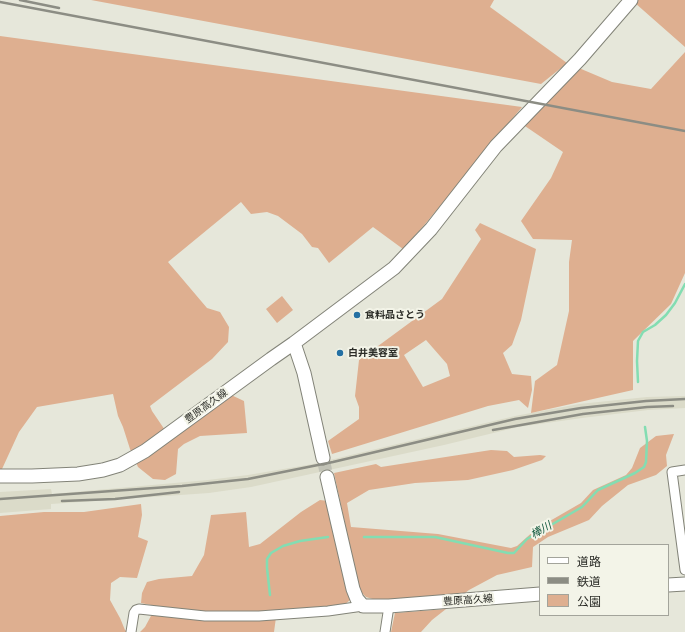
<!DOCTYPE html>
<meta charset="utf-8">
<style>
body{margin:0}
#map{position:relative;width:685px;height:632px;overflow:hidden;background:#e6e7da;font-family:Ubuntu,"Noto Sans JP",sans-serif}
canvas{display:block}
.legend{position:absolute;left:539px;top:544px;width:130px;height:72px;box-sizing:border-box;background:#f3f4e8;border:1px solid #a3a49b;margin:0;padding:5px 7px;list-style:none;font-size:12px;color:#2b2c27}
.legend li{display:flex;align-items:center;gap:8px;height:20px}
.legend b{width:20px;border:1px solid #a3a49b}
</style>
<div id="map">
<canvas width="685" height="632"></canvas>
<ul class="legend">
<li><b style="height:5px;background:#fff"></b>道路</li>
<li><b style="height:5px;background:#8c8d84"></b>鉄道</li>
<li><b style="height:11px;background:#deaf90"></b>公園</li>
</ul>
</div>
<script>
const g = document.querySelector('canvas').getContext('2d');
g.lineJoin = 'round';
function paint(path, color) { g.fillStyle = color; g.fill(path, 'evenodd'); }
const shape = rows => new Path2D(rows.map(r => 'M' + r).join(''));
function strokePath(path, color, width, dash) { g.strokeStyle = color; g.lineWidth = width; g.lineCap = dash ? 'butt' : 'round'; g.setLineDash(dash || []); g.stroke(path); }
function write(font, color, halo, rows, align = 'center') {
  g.font = font + ' Ubuntu,"Noto Sans JP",sans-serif'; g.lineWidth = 4; g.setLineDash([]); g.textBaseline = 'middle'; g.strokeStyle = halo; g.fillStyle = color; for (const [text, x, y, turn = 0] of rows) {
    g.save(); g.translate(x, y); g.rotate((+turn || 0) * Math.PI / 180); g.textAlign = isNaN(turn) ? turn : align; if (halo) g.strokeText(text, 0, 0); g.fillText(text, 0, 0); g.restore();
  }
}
paint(shape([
 [685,396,685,408,648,410,582,418,518,427,444,445,251,487,209,493,51,504,51,509,0,513,0,492,51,489,52,494,208,480,248,475,313,464,515,416,579,404,647,397]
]), '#dbdbc9');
paint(shape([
 [91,0,494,0,490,7,567,63,612,82,651,89,685,52,685,273,671,304,633,341,633,390,531,413,535,381,557,365,569,311,569,262,572,240,533,239,521,221,551,178,563,152,522,124,566,64,541,84],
 [637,0,685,0,685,47,635,3],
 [0,36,522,107,426,223,403,249,373,227,329,263,318,248,312,247,302,234,278,216,267,212,251,214,241,202,168,262,207,308,220,312,229,327,228,342,212,359,150,406,152,411,169,436,229,394,244,401,247,433,200,436,184,444,178,449,176,474,165,480,153,479,138,467,130,449,123,427,118,416,113,394,37,407,19,432,2,469,0,469],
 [480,223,536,249,521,320,512,345,503,353,512,374,531,376,532,390,528,408,519,400,488,406,332,454,328,441,359,419,359,407,355,396,359,360,442,299,481,239,475,230],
 [426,340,447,364,450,376,423,387,404,355],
 [282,296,293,310,277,323,266,309],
 [674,434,666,455,667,466,656,475,628,485,602,506,589,520,548,537,533,547,532,567,497,575,469,590,461,596,376,600,366,597,362,593,358,584,334,473,376,464,381,467,491,450,507,451,514,457,540,455,546,456,542,460,513,470,468,480,415,483,369,490,347,503,351,527,438,534,511,548,517,546,536,529,581,503,593,490,626,475,632,468,640,448,656,436],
 [320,500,328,501,350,600,343,606,277,610,274,632,140,632,145,627,152,614,151,605,141,603,142,593,147,582,159,579,192,576,204,555,211,515,246,512,249,547,260,544,301,512],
 [141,504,142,515,138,537,148,541,137,578,120,577,111,583,110,600,120,618,125,630,128,632,0,632,0,516,44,512,84,512],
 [446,609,432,620,421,632,391,632,395,613]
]), '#deaf90');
strokePath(shape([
 [638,382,637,361,638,341,643,332,655,325,666,315,675,303,685,284],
 [364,537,435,537,508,553,514,553,527,539,582,507,598,490,635,473,644,467,646,462,647,441,645,427],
 [270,595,267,568,267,559,271,553,283,546,300,541,328,537]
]), '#83ddb2', 2.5);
strokePath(shape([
 [323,458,327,477]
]), '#c1c2b6', 13, [13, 6]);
const street = shape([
 [685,470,672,472,685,570],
 [131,632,134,613,136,610,139,609,205,616,259,616,328,611,363,606],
 [385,632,389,606]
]);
const secondary = shape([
 [294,343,394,268,431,229,496,146,580,59,631,0],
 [0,476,32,476,78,474,103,470,120,465,145,451,271,359,294,343,304,373,323,458],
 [327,477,353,589,357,599,363,606,389,606,540,594],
 [668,585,685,584]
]);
strokePath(street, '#828378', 11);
strokePath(secondary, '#828378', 15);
strokePath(street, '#fff', 9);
strokePath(secondary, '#fff', 13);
strokePath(shape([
 [20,0,59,8],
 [0,2,685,131],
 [493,430,583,414,647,407,673,406],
 [0,499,182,486,248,479,333,462,515,419,581,408,646,401,685,399],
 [62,501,115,499,179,492]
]), '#8c8d84', 2.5);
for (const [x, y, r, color] of [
 [357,315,4,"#2470a3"],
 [340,353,4,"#2470a3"]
]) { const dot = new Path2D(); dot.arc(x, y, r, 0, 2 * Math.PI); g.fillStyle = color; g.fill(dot); strokePath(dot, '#f3f4e8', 1.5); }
write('bold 10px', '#2b2c27', '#f3f4e8', [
 ["食料品さとう",365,315],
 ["白井美容室",348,353]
], 'left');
write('10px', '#2b2c27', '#f3f4e8', [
 ["豊原高久線",206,406,-36],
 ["豊原高久線",468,600,-4]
]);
write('italic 11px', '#155a3f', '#f3f4e8', [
 ["棒川",541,530,-30]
]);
</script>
